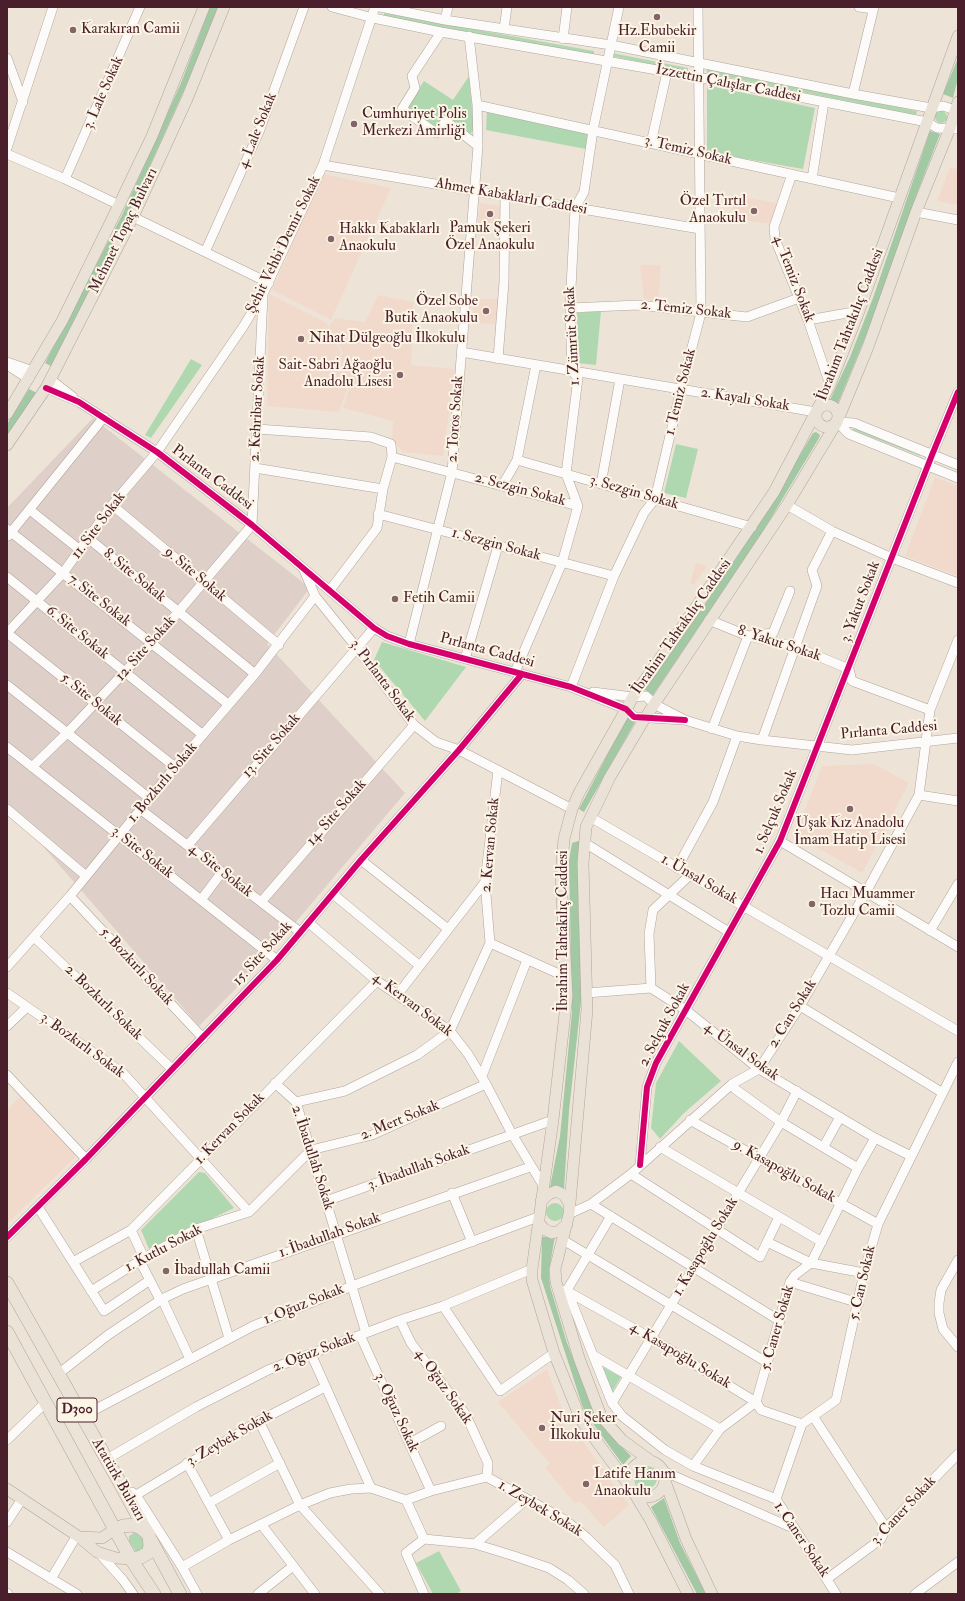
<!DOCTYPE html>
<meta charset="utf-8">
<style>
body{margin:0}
#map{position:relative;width:965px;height:1601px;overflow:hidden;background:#ede4d7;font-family:"IM FELL Double Pica",serif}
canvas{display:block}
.frame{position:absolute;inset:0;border:8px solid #4a1f2b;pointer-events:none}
</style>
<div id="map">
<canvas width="965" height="1601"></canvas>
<div class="frame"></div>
</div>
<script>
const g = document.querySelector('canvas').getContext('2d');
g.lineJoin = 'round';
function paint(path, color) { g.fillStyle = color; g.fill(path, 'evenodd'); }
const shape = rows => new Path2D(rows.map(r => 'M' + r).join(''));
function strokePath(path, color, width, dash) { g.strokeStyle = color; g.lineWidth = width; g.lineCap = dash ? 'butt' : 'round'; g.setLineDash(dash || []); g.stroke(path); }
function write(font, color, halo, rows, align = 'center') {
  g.font = font + ' "IM FELL Double Pica",serif'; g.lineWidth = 4; g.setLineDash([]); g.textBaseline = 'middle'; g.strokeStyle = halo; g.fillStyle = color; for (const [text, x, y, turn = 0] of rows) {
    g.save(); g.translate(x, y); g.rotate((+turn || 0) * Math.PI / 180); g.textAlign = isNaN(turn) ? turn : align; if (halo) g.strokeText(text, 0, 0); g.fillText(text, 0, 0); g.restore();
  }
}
paint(shape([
 [950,168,958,169,958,205,937,201],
 [323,174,391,188,331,320,272,290],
 [731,195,777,203,772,224,734,219],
 [480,203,502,206,499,224,478,223],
 [640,265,661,265,658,302,644,299],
 [269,294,327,323,341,354,336,368,350,381,339,412,267,406],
 [378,295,413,302,411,365,455,369,443,456,403,452,392,440,393,421,343,408,352,380,338,367,343,353,329,326,335,318,365,322],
 [473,299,499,299,497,324,473,323],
 [935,477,958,486,958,576,905,556],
 [696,563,707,566,694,585,690,583],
 [874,764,909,783,862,873,795,835,822,766],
 [21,1096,78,1154,7,1224,7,1110],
 [547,1369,562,1409,554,1412,576,1443,581,1439,629,1505,604,1527,580,1501,575,1503,545,1468,550,1464,498,1402]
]), '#f1dacc');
paint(shape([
 [93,418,310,588,267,644,405,793,263,961,199,1026,7,805,7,508]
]), '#ded0c9');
paint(shape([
 [384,13,594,51,594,55,384,17],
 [612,53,688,68,688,72,611,56],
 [707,69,917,111,916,115,707,73],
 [469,76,474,129,469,136,445,116,434,128,409,110,407,107,424,81,453,100],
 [707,85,815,108,803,169,707,152],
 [487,110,590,130,586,149,486,130],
 '935 117a6 6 0 1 1 12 0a6 6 0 1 1-12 0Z',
 [601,311,596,365,578,363,577,313],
 [191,359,202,365,151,438,145,435],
 [854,428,920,455,920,456,853,430],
 [676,444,698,449,686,498,664,493],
 [382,642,466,667,425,721,374,660],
 [679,1041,721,1081,684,1113,660,1139,651,1128,656,1083],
 [199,1172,205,1173,234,1208,149,1249,141,1230],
 '546 1212a9 9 0 1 1 18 0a9 9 0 1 1-18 0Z',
 [601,1366,621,1377,612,1392],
 '635 1478a11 11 0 1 1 22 0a11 11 0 1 1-22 0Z',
 [135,1532,141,1534,146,1544,143,1551,136,1552,129,1541,129,1536],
 [439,1551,461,1591,456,1594,433,1594,416,1563]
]), '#b0d8b0');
paint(shape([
 [210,7,219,7,186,86,126,218,51,366,45,363,122,215,181,83],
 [958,58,958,78,953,98,943,94],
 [930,131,940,134,916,196,880,302,838,403,833,404,830,400,850,357,873,298],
 [29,389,37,393,7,437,7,424],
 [816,432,820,435,819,438,762,533,653,695,648,693,645,689,706,603,761,521,813,433],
 [627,717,635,722,584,812,582,811,579,809],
 [578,841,581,843,578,865,578,905,582,992,569,1111,564,1189,550,1187,560,1136,572,1012,569,861,572,843],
 [555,1236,549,1271,550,1286,566,1340,593,1411,607,1432,631,1456,623,1465,586,1414,582,1405,541,1278,542,1237],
 [664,1498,680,1543,706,1594,697,1594,651,1507]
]), '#a3c8a4');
const minor = shape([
 [332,7,373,18,441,32,697,77,927,122,937,128,958,129],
 [380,7,445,20,611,45,853,94,931,108,943,106,958,111],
 [859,7,873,9],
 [445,20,448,7],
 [504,29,507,7],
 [441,32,412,76,415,88,402,109,436,133,446,121,478,146],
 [563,39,567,7],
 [7,58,23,102],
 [853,94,874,7],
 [477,105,899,198],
 [651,143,667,72],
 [7,148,53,7],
 [7,154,65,179,119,205],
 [323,165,700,229],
 [792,174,774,227,775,239,808,320,830,385],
 [65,179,140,7],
 [812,179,824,102],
 [916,212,958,220],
 [133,217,269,283],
 [205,252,259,132,304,7],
 [570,308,638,305,747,317,799,298],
 [808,320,859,311],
 [461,352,816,412],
 [498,359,504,282,505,196],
 [7,362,33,371],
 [7,365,29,379],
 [50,379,73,397],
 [46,388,79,402,157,452,252,525,374,628,387,636,409,644,571,687,626,709,634,717,685,720],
 [837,422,849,434,958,478],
 [837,422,854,423,958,465],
 [257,429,371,437,391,444,392,457,383,489,377,528,330,590],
 [392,457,578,506],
 [517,460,752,527],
 [255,468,383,489],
 [601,484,620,379],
 [502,486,517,460,536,365],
 [112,505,279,645],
 [787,505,832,531,892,558,958,583],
 [30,510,80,550],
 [378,514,614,576],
 [7,529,228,704],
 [8,536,104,417],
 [88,538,255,674],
 [304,570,315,596,357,648,414,725,436,742,459,750,572,809],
 [7,577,203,735],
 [709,620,748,636,796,647,849,669,852,681,930,710],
 [7,633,63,573,112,505,157,452,243,327,263,294,323,165,375,7],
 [7,633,175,767],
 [409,644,452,472,478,146,477,105,469,36],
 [465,659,498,546],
 [515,672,562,563,578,506,566,474,578,378,572,371,570,308,575,208,584,192,593,130,619,7],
 [7,685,149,798],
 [571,687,614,576,644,513,655,499,681,389,701,313,698,7],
 [593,692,633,697,646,696,654,704,685,720,737,736,762,740,852,750,958,738],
 [712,729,748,636,773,633,790,591],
 [762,740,817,586,812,570,832,531],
 [7,747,277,960],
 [32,767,67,733,152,643,252,525,263,296],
 [919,795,958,801],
 [7,809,86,876],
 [140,809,300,932],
 [590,817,958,1031],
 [780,841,958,947],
 [585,843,729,932],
 [188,845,374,628],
 [361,860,448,929],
 [677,868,713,802,737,736],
 [333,894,420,966],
 [70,896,203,1038],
 [201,900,222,872],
 [261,902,414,725],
 [309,923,377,981,450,1031,468,1054,486,1084,512,1134,544,1187],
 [930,931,958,884],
 [34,937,172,1069],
 [490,943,566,977],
 [7,967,70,896,175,767,255,674,315,596],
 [651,988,649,934,653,910,690,875],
 [7,993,123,1073,249,1212],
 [587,993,651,988,687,1011,759,1069,875,1138,911,1156],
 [398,994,485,882],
 [800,1006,943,1093],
 [7,1026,27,1007],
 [7,1075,86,1159],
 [482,1076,527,960],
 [275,1083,296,1102,366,1333],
 [732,1084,735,1089,781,1122,858,1168],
 [296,1102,345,1091,417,1055,450,1031,490,943,485,882,498,770],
 [690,1120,878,1224],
 [824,1146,840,1117],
 [660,1147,822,1242],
 [640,1165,647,1087,656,1063,780,841,932,455,958,392],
 [631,1174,760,1257,767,1242,811,1263,864,1273],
 [452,1193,472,1242],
 [326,1201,553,1120],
 [591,1204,780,1321],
 [38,1207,104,1311,150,1280],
 [569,1214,591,1204,631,1174,732,1084,759,1069,800,1006,866,892,919,795,930,710,958,640],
 [611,1216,567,1290,612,1403,622,1416,665,1450,693,1466,776,1499,836,1594],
 [196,1229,229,1338],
 [131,1230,144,1258,141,1263,158,1296,162,1299,190,1359],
 [7,1237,86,1159,277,960,361,860,459,750,522,674],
 [563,1240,768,1363],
 [767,1242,779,1217],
 [958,1260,941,1290,939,1303,939,1313,943,1329,958,1347],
 [73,1262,131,1230,377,981],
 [790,1282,859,1303],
 [565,1290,651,1338,756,1402,761,1410,802,1424],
 [91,1291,144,1258,196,1229,249,1212,311,1150,372,1135,486,1084],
 [443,1306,500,1391,554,1353],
 [400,1320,411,1343,466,1415,488,1463,487,1477],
 [360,1335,431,1491],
 [311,1354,371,1488],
 [593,1355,720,1429],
 [57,1375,108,1335,162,1299,183,1289,530,1167],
 [612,1403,781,1122,797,1091],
 [813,1416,886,1528],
 [81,1417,253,1326,352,1286,538,1217],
 [259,1421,300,1505,380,1594],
 [7,1440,46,1402],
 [410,1443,441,1426],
 [107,1459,196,1407,268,1370,400,1320,443,1306,532,1269],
 [187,1463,229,1540],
 [693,1466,720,1429,756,1402,790,1282,795,1275,811,1263,858,1168,875,1138],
 [663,1471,795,1529],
 [132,1492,136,1495,182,1567,197,1594],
 [136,1495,259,1421,325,1387],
 [776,1499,802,1424,836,1400,864,1273,878,1224,958,1062],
 [406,1500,424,1539],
 [209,1503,280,1463],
 [7,1522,22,1499],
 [261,1524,315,1594],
 [475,1544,527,1499],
 [7,1552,77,1594],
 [98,1552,123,1580,133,1594],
 [182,1567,229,1540,300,1505,330,1493,351,1489,371,1488,406,1500,431,1491,487,1477,565,1520,586,1537,615,1565,629,1594],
 [51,1579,77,1535],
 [827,1579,881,1539,886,1528,958,1454],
 [7,1593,8,1594],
 [258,1594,293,1566],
 [424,1594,406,1553,424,1539,475,1544,514,1556,549,1568,568,1580,584,1594],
 [915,1594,958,1562]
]);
const major = shape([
 '816 416a11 11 0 1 1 22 0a11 11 0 1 1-22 0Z',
 [7,414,62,321,119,205,152,136,204,7],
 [7,445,46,388,133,217,187,99,224,7],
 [541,1201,549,1194,556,1191,564,1195,570,1205],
 [538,1222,544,1229,552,1233,559,1231,567,1224],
 '629 1479a18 18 0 1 1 36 0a18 18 0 1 1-36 0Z',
 [651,1461,622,1440,601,1416,579,1358,556,1282,555,1269,569,1214,587,1010,583,863,586,827,610,777,645,718,787,505,837,422,868,347,916,212,950,128,958,102],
 [665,1481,686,1539,712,1594],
 [7,1489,79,1537,97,1552,116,1558,131,1559],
 [79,1537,102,1538,115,1529],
 [688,1594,651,1521,631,1488,581,1420,554,1353,532,1280,532,1269,553,1120,567,996,561,875,564,839,572,809,579,793,633,697,692,613,774,492,830,385,859,311,958,36]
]);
const highway = shape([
 [7,1283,120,1483,180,1594],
 [7,1332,131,1559,154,1594],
 [115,1529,123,1526,133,1525,141,1528,149,1535,150,1546,148,1553,141,1557,131,1559]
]);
strokePath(minor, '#afa49e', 10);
strokePath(major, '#afa49e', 12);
strokePath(highway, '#afa49e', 14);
strokePath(minor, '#fcfbf9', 9);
strokePath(major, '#eae2d6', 11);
strokePath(highway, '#eae2d6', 13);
strokePath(shape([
 [46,388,79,402,157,452,252,525,374,628,387,636,409,644,571,687,626,709,634,717,685,720],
 [640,1165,647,1087,656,1063,780,841,932,455,958,392],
 [7,1237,86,1159,277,960,361,860,459,750,522,674]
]), '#d6006c', 6);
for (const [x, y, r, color] of [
 [657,17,4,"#836467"],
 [73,30,4,"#836467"],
 [354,124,4,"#836467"],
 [754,211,4,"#836467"],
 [490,214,4,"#836467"],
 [331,239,4,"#836467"],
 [486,311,4,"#836467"],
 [301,339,4,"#836467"],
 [400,375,4,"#836467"],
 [395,599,4,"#836467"],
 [850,809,4,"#836467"],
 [812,904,4,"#836467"],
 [166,1271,4,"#836467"],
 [542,1428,4,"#836467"],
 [586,1484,4,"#836467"]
]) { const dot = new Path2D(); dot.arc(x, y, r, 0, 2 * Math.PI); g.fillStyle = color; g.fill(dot); strokePath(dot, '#fcf5e5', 1.5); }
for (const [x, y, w] of [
 [77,1410,40]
]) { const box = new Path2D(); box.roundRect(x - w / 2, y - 12, w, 24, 3); g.fillStyle = '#fcf5e5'; g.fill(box); strokePath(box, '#4a1f2b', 1); }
write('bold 14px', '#4a1f2b', null, [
 ["D300",77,1410]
]);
write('15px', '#4a1f2b', '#fcf5e5', [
 ["Karakıran Camii",81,30],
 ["Hz.Ebubekir",657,32,"center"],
 ["Camii",657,49,"center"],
 ["Cumhuriyet Polis",362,115],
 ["Merkezi Amirliği",362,132],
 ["Özel Tırtıl",746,202,"right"],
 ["Anaokulu",746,219,"right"],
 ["Pamuk Şekeri",490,229,"center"],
 ["Özel Anaokulu",490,246,"center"],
 ["Hakkı Kabaklarlı",339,230],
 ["Anaokulu",339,247],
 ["Özel Sobe",478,302,"right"],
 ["Butik Anaokulu",478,319,"right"],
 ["Nihat Dülgeoğlu İlkokulu",309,339],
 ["Sait-Sabri Ağaoğlu",392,366,"right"],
 ["Anadolu Lisesi",392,383,"right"],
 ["Fetih Camii",403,599],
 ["Uşak Kız Anadolu",850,824,"center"],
 ["İmam Hatip Lisesi",850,841,"center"],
 ["Hacı Muammer",820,895],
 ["Tozlu Camii",820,912],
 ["İbadullah Camii",174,1271],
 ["Nuri Şeker",550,1419],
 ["İlkokulu",550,1436],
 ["Latife Hanım",594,1475],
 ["Anaokulu",594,1492]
], 'left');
write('15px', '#4a1f2b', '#fcf5e5', [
 ["İzzettin Çalışlar Caddesi",728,84,11],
 ["3. Lale Sokak",104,93,-66],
 ["4. Lale Sokak",258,131,-68],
 ["3. Temiz Sokak",688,151,13],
 ["Ahmet Kabaklarlı Caddesi",511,197,10],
 ["Mehmet Topaç Bulvarı",124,231,-64],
 ["Şehit Vehbi Demir Sokak",284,245,-64],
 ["4. Temiz Sokak",793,279,69],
 ["2. Temiz Sokak",686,310,6],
 ["İbrahim Tahtakılıç Caddesi",851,325,-69],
 ["1. Zümrüt Sokak",573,336,-93],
 ["1. Temiz Sokak",681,392,-76],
 ["2. Kayalı Sokak",745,400,9],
 ["2. Kehribar Sokak",258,409,-87],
 ["2. Toros Sokak",456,419,-86],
 ["Pırlanta Caddesi",212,478,37],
 ["2. Sezgin Sokak",520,490,15],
 ["3. Sezgin Sokak",634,493,16],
 ["11. Site Sokak",99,526,-53],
 ["1. Sezgin Sokak",496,545,15],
 ["9. Site Sokak",195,575,40],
 ["8. Site Sokak",134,576,39],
 ["7. Site Sokak",99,601,38],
 ["3. Yakut Sokak",861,602,-69],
 ["İbrahim Tahtakılıç Caddesi",682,627,-55],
 ["6. Site Sokak",77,633,39],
 ["8. Yakut Sokak",779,644,18],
 ["12. Site Sokak",146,649,-48],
 ["Pırlanta Caddesi",487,651,15],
 ["3. Pırlanta Sokak",382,681,53],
 ["5. Site Sokak",91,700,39],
 ["Pırlanta Caddesi",889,731,-5],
 ["13. Site Sokak",272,746,-49],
 ["1. Bozkırlı Sokak",163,783,-50],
 ["1. Selçuk Sokak",776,812,-67],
 ["14. Site Sokak",337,813,-49],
 ["2. Kervan Sokak",491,845,-85],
 ["3. Site Sokak",142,853,38],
 ["4. Site Sokak",220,871,38],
 ["1. Ünsal Sokak",699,880,30],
 ["İbrahim Tahtakılıç Caddesi",564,931,-90],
 ["15. Site Sokak",263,954,-48],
 ["5. Bozkırlı Sokak",136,967,47],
 ["2. Bozkırlı Sokak",103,1003,44],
 ["4. Kervan Sokak",412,1005,37],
 ["2. Can Sokak",793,1014,-58],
 ["2. Selçuk Sokak",665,1025,-62],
 ["3. Bozkırlı Sokak",82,1046,36],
 ["4. Ünsal Sokak",741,1052,36],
 ["2. Mert Sokak",400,1121,-22],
 ["1. Kervan Sokak",230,1129,-46],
 ["2. İbadullah Sokak",312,1158,72],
 ["3. İbadullah Sokak",419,1168,-20],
 ["9. Kasapoğlu Sokak",784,1172,29],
 ["1. İbadullah Sokak",330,1236,-20],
 ["1. Kasapoğlu Sokak",706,1247,-59],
 ["1. Kutlu Sokak",164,1249,-28],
 ["5. Can Sokak",863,1283,-77],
 ["1. Oğuz Sokak",304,1305,-22],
 ["5. Caner Sokak",778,1328,-74],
 ["2. Oğuz Sokak",314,1353,-21],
 ["4. Kasapoğlu Sokak",680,1356,31],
 ["4. Oğuz Sokak",443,1387,55],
 ["3. Oğuz Sokak",396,1413,65],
 ["3. Zeybek Sokak",230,1439,-30],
 ["Atatürk Bulvarı",118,1480,60],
 ["1. Zeybek Sokak",540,1509,31],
 ["3. Caner Sokak",904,1511,-47],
 ["1. Caner Sokak",801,1540,56]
]);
</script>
